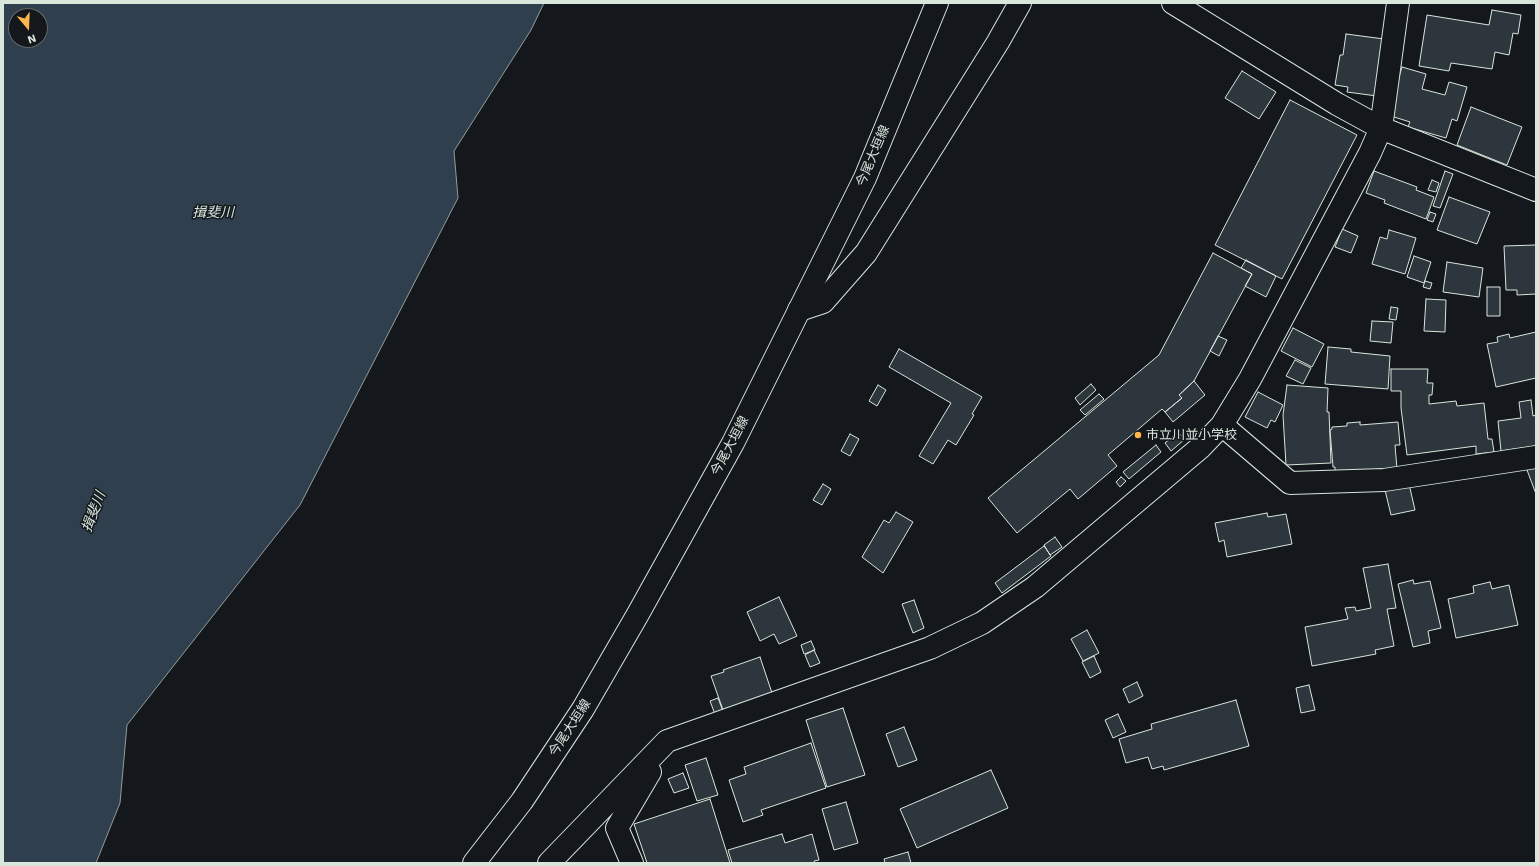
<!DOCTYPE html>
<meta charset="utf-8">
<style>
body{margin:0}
#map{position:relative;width:1539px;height:866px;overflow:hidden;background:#14181c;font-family:"Work Sans",sans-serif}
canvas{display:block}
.frame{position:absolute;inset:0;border:4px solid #d8e6dc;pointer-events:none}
.north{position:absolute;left:8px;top:8px;width:40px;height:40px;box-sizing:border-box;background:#14181c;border:1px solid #626a69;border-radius:50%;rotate:161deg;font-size:11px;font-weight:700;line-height:16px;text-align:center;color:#d8e6dc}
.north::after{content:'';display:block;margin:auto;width:14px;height:18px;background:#ffb74d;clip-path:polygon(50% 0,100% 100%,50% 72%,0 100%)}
</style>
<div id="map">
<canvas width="1539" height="866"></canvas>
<div class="frame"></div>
<div class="north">N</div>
</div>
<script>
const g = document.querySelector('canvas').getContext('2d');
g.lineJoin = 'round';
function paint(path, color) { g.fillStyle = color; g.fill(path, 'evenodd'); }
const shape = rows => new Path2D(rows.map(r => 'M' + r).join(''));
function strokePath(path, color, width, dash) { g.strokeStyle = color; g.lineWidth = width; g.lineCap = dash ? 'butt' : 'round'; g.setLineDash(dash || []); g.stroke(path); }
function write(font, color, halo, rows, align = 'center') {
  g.font = font + ' "Work Sans","Noto Sans JP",sans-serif'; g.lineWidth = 3; g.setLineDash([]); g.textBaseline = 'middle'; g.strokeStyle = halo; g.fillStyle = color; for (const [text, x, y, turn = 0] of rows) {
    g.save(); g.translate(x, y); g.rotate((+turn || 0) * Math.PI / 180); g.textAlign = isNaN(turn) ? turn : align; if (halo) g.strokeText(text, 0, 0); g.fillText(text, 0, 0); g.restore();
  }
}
const water = shape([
 [3,3,544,3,531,30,454,151,458,198,300,505,127,725,120,803,96,863,3,863,3,3],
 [16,16,40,16,40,40,16,40,16,16]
]);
paint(water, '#2f3f4d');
strokePath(water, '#939e99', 1);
const building = shape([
 [1492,10,1521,15,1518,34,1513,33,1509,55,1495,52,1492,69,1451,63,1449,71,1419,66,1427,15,1489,25,1492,10],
 [1346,34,1384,39,1377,96,1347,92,1348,87,1335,85,1340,55,1343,55,1346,34],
 [1402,67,1426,74,1422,89,1445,95,1449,82,1467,87,1457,121,1452,119,1446,138,1408,127,1410,122,1391,116,1390,107,1402,67],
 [1242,71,1276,92,1259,119,1225,98,1242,71],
 [1290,100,1357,135,1282,279,1215,245,1290,100],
 [1471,107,1522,127,1507,165,1457,145,1471,107],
 [1374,171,1417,187,1416,190,1434,197,1426,219,1384,203,1385,200,1366,193,1374,171],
 [1445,171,1453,174,1440,208,1433,206,1445,171],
 [1432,180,1439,183,1436,192,1428,190,1432,180],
 [1449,197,1490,212,1477,244,1437,230,1449,197],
 [1430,212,1436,214,1433,222,1427,220,1430,212],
 [1342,229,1358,236,1351,253,1335,247,1342,229],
 [1389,230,1416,238,1405,274,1372,264,1380,237,1387,239,1389,230],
 [1536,245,1536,294,1517,295,1517,290,1506,290,1504,246,1536,245],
 [1213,253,1252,274,1194,381,1179,395,1182,398,1165,412,1162,409,1108,455,1117,466,1078,499,1070,489,1017,533,988,498,1159,355,1213,253],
 [1414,256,1431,262,1424,283,1407,277,1414,256],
 [1246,260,1276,276,1266,297,1245,286,1252,274,1241,268,1246,260],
 [1447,262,1483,268,1479,297,1443,292,1447,262],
 [1425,281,1432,283,1430,289,1423,287,1425,281],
 [1487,287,1500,287,1500,316,1487,316,1487,287],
 [1426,299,1446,300,1445,332,1424,331,1426,299],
 [1391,307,1398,308,1396,320,1389,319,1391,307],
 [1372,321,1393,322,1391,343,1370,341,1372,321],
 [1293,328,1324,344,1312,367,1281,351,1293,328],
 [1536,332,1536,378,1496,387,1487,344,1498,342,1497,337,1509,334,1510,338,1536,332],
 [1218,336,1227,340,1219,356,1210,351,1218,336],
 [1328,347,1351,349,1351,352,1390,356,1388,389,1325,384,1328,347],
 [899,349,982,397,972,414,974,415,956,445,948,440,933,464,919,456,951,403,889,367,899,349],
 [1295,360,1311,368,1303,384,1286,376,1295,360],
 [1391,369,1428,369,1427,383,1433,383,1432,395,1429,395,1429,404,1456,401,1457,406,1484,403,1488,439,1492,439,1494,452,1476,454,1476,446,1407,455,1401,408,1401,391,1391,391,1391,369],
 [1194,381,1205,395,1173,422,1165,412,1182,398,1179,395,1194,381],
 [1091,384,1096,390,1080,405,1075,398,1091,384],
 [878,385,886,390,877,406,869,401,878,385],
 [1287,385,1328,388,1327,412,1329,412,1331,463,1286,465,1283,415,1287,385],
 [1258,392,1283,405,1275,422,1271,420,1267,428,1245,417,1258,392],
 [1099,394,1104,399,1085,415,1080,410,1099,394],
 [1531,400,1533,416,1536,415,1536,446,1501,451,1498,421,1521,418,1519,402,1531,400],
 [1360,422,1360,425,1398,422,1400,445,1395,445,1397,469,1335,474,1335,467,1333,467,1330,430,1332,429,1332,427,1347,426,1347,423,1360,422],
 [1178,432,1185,439,1171,451,1165,443,1178,432],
 [850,434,859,439,850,456,841,451,850,434],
 [1156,445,1161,452,1129,479,1123,472,1156,445],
 [1536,467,1536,494,1527,470,1536,467],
 [1121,477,1126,481,1120,487,1116,482,1121,477],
 [823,484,831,489,822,505,813,500,823,484],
 [1409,484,1415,510,1391,515,1385,490,1409,484],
 [896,512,913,522,883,573,862,557,884,520,889,523,896,512],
 [1267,513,1268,517,1286,514,1292,544,1227,557,1224,540,1219,542,1215,523,1267,513],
 [1055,537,1062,547,1050,555,1044,545,1055,537],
 [1044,546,1051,556,1002,593,995,583,1044,546],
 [1388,564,1396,608,1387,609,1394,646,1375,650,1376,654,1312,666,1305,627,1348,619,1345,608,1355,607,1356,611,1371,608,1363,568,1388,564],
 [1413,580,1414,584,1430,581,1441,628,1428,631,1430,643,1413,647,1398,584,1413,580],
 [1490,582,1492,589,1509,585,1518,625,1456,638,1448,599,1474,593,1473,586,1490,582],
 [779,597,797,636,779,644,774,634,760,641,747,612,779,597],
 [914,600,924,628,913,633,902,604,914,600],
 [1087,630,1099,653,1083,661,1071,639,1087,630],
 [811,641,815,650,804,654,801,645,811,641],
 [814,650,820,663,810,667,805,655,814,650],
 [1094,656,1101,672,1090,678,1082,662,1094,656],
 [760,657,772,693,723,710,711,676,724,672,723,670,760,657],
 [1137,682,1143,696,1129,703,1123,689,1137,682],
 [1309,685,1315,710,1301,713,1296,688,1309,685],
 [718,698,724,714,716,717,710,701,718,698],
 [1236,700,1249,746,1164,770,1163,766,1152,769,1148,757,1126,763,1119,739,1152,729,1151,724,1236,700],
 [843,708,865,775,827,787,806,720,843,708],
 [1118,714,1126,732,1113,738,1105,720,1118,714],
 [904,727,917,760,898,767,886,734,904,727],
 [811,743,826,788,761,810,763,815,743,822,729,780,746,774,744,767,811,743],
 [706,758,718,795,697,801,685,765,706,758],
 [991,770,1008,808,917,848,900,809,991,770],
 [683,773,689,788,674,793,668,779,683,773],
 [710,799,730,863,647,863,634,824,710,799],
 [846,802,858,843,834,850,822,809,846,802],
 [782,834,785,843,812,834,819,860,814,861,815,863,732,863,728,850,782,834],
 [908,852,911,863,885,863,884,859,908,852]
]);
paint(building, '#2c363c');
strokePath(building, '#d8e6dc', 1);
const street = shape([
 [1173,3,1337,104,1381,128,1536,190],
 [799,310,823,302,866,253,998,42,1020,3],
 [1222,425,1290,483,1384,480,1536,457],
 [549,863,667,741,930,648,982,623,1035,587,1201,447,1222,425,1250,379,1370,153,1381,128,1398,3],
 [632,863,617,828,650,772]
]);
const secondary = shape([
 [474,863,522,801,583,709,638,614,733,443,865,178,937,3]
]);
strokePath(street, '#d8e6dc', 24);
strokePath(secondary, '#d8e6dc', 24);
strokePath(street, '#14181c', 22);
strokePath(secondary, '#14181c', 22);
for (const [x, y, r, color] of [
 [1138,435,4,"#ffb74d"]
]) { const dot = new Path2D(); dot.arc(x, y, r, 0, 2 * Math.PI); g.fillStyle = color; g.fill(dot); strokePath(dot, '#14181c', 1.5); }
write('13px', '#d8e6dc', '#14181c', [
 ["今尾大垣線",873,156,-67],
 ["今尾大垣線",730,446,-62],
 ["今尾大垣線",570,728,-57]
]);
write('13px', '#d8e6dc', '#14181c', [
 ["市立川並小学校",1146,435]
], 'left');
write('italic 14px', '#d8e6dc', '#14181c', [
 ["揖斐川",213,213],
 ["揖斐川",94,512,-69]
]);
</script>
